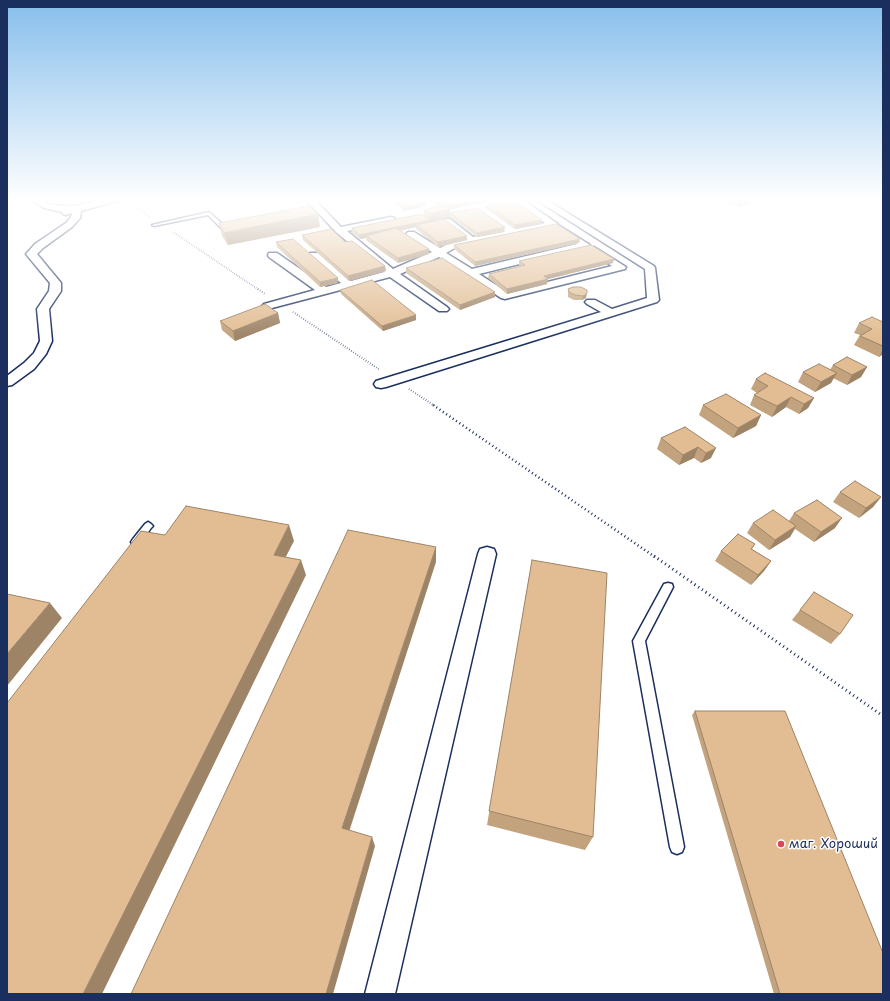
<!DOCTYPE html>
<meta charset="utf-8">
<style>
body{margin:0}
#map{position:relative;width:890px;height:1001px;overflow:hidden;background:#fff;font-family:"Playpen Sans",sans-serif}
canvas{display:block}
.frame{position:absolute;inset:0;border:8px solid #1b2f5e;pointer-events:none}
</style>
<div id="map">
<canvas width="890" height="1001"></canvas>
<div class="frame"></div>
</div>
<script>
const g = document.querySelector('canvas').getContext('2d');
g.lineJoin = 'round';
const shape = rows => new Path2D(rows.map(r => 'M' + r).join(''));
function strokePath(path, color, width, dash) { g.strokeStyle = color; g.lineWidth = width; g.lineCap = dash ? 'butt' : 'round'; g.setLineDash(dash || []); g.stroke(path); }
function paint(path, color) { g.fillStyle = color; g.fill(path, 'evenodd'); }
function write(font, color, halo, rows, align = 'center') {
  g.font = font + ' "Playpen Sans",sans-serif'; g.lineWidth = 3; g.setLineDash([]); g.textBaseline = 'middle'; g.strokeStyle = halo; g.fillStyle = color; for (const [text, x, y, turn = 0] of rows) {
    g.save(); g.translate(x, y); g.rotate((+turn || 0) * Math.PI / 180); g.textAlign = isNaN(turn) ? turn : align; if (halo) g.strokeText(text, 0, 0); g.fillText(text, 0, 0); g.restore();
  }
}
const service = shape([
 [209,212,227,228,230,228,230,230,224,231,208,215,154,226,152,225,209,212],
 [148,522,151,524,153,526,151,528,139,545,133,545,131,542,133,539,145,524,148,522],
 [668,583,672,584,673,587,645,641,684,847,682,852,677,854,672,852,670,847,633,641,664,584,668,583]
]);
const minor = shape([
 [30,199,41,199,50,204,62,206,77,206,103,199,118,199,117,201,81,211,80,218,72,227,43,248,37,254,61,283,61,291,49,309,52,341,46,354,34,369,12,385,7,386,7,376,24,363,34,353,40,341,37,309,49,291,50,283,26,254,35,244,66,223,71,217,72,213,66,215,63,214,62,212,44,208,30,199],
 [305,199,314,199,341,227,391,217,394,218,396,220,394,222,347,231,393,269,432,252,408,236,406,234,408,232,414,232,440,248,452,242,463,239,444,223,442,221,444,219,450,219,473,237,505,231,476,209,451,215,447,212,451,209,499,199,522,199,558,224,553,227,458,246,446,253,472,269,577,244,557,231,555,229,557,227,560,226,590,245,588,247,479,274,507,292,612,266,590,252,589,250,590,248,594,247,626,267,625,269,505,299,501,298,439,257,400,274,447,307,449,309,447,311,439,311,390,277,272,308,264,308,262,306,264,304,315,290,269,257,268,255,269,253,277,253,326,287,341,283,310,257,309,255,310,253,318,253,351,281,384,272,336,232,305,199],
 [514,201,545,223,515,229,485,207,514,201],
 [535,199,545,199,654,266,655,268,659,300,657,302,386,387,381,388,376,387,374,384,376,381,601,312,587,304,585,302,587,300,595,300,612,309,647,298,645,269,535,199],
 [487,547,494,549,496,554,395,994,365,994,478,554,480,549,487,547]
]);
strokePath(service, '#1b2f5e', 3);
strokePath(minor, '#1b2f5e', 3);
strokePath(shape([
 [126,201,150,217],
 [173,232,259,290]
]), '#1b2f5e', 1.5, [0.5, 1.5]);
strokePath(shape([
 [258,289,265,294],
 [293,312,380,370],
 [409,389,435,406]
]), '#1b2f5e', 2, [0.5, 2]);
strokePath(shape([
 [433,405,655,557]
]), '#1b2f5e', 2.5, [1, 3]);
strokePath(shape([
 [654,556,883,716]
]), '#1b2f5e', 3, [1, 3.5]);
paint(service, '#fff');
paint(minor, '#fff');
paint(shape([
 [390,199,423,199,426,202,426,206,404,211],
 [429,199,502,199,450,209,450,213,504,232,477,237,450,217,433,221,467,236,467,240,438,247,416,229,416,227,400,231,429,254,398,263,367,241,366,238,360,239,352,233,352,228,424,215,424,210,438,206],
 [720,199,756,199,755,202,739,207],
 [488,205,542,224,515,229,488,210],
 [318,214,320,227,228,245,222,236,219,223],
 [302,235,345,242,385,266,386,271,349,281,303,240],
 [580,239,579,243,475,266,454,249,454,245],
 [276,242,338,283,320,287,277,247],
 [519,261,613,263,548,279,547,284,507,294,488,278,489,274,520,266,519,266],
 [406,268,495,292,495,297,460,310,406,273],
 [573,287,586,298,582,300,574,300,568,297,568,289],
 [340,290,416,315,416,320,383,331,341,294],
 [278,313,280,323,235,341,222,330,220,321],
 [883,322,883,354,879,357,854,345,860,335,854,333,859,323],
 [833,365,867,367,861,377,847,385,833,378,831,383,815,392,798,382,803,372,830,370],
 [756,379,814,398,808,408,799,414,786,407,772,417,750,405,754,395,757,393,751,389],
 [703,405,761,415,756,426,733,438,699,415],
 [685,427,711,458,701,463,694,458,679,465,657,449,661,438],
 [840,492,881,497,873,507,859,518,833,502],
 [794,513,835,528,814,542,795,529,790,537,769,550,747,533,753,523,789,521],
 [755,544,752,549,771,561,764,571,751,585,715,561,721,551],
 [532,560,593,837,585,850,487,825],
 [814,592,840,634,831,644,792,620],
 [695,711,883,994,774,994,692,715]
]), '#c2a37e');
paint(shape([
 [480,199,502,199,442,210,442,206],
 [753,199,756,199,755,202,739,207,740,203],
 [426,202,426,206,404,211,404,207],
 [450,209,450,217,416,225,416,227,368,238,366,236,366,238,360,239,359,235,430,220,430,214],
 [318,214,320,227,228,245,224,233],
 [542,220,542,224,515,229,515,225],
 [505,227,504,232,477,237,477,233],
 [467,236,467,240,438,247,438,242],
 [580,239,579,243,475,266,475,262],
 [429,249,429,254,398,263,398,258],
 [614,259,613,263,548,279,547,284,507,294,507,289,544,276],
 [385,266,386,271,349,281,348,276],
 [338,278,338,283,320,287,320,282],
 [495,292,495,297,460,310,460,305],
 [587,293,586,298,582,300,583,296],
 [278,313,280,323,235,341,233,331],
 [416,315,416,320,383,331,382,326],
 [883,349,883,354,879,357],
 [867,367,861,377,847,385,852,375],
 [837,373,831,383,815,392,821,382],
 [791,397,786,407,772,417,777,406],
 [814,398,808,408,799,414,804,404],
 [761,415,756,426,733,438,738,428],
 [698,447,694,458,679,465,683,455],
 [716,448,711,458,701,463,706,453],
 [881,497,873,507,859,518,866,508],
 [842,518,835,528,814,542,821,532],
 [289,525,294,541,279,570,274,555],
 [796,526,790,537,769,550,775,540],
 [436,547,436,562,347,838,342,828],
 [301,560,306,575,102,994,83,994],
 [771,561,764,571,751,585,758,575],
 [50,603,62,618,7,686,7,654],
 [372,837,375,846,333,994,326,994]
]), '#9e8467');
const building = shape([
 [395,199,423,199,426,202,404,207,395,199],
 [434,199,480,199,445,206,443,205,441,205,434,199],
 [731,199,753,199,740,203,731,199],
 [514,201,542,220,515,225,488,205,514,201],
 [443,205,450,209,430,214,424,210,443,205],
 [310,206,318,214,224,233,219,223,310,206],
 [477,208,505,227,477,233,450,213,477,208],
 [422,214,430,220,359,235,352,228,422,214],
 [444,219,467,236,438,242,416,225,444,219],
 [556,224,580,239,475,262,454,245,556,224],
 [396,228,429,249,398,258,366,236,396,228],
 [331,229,345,242,352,241,385,266,348,276,302,235,331,229],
 [293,239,338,278,320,282,276,242,293,239],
 [591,245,614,259,544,276,548,279,507,289,489,274,525,265,519,261,591,245],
 [442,258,495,292,460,305,406,268,442,258],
 [372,280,416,315,382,326,340,290,372,280],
 [573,287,581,287,587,290,587,293,583,296,575,295,569,292,568,289,573,287],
 [265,304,278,313,233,331,220,321,265,304],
 [872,317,883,322,883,346,860,336,872,329,859,323,872,317],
 [847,357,867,367,852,375,833,365,847,357],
 [819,364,837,373,821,382,803,372,819,364],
 [765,373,814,398,804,404,791,397,777,406,754,395,768,386,756,379,765,373],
 [726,394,761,415,738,428,703,405,726,394],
 [685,427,716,448,706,453,698,447,683,455,661,438,685,427],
 [855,481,881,497,866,508,840,492,855,481],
 [817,500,842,518,821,532,794,513,817,500],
 [186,506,289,525,274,555,301,560,83,994,7,994,7,703,141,531,165,535,186,506],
 [773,510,796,526,775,540,753,523,773,510],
 [348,530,436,547,342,828,372,837,326,994,131,994,348,530],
 [738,534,755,544,751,549,771,561,758,575,721,551,738,534],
 [532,560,607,573,593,837,489,811,532,560],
 [814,592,853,615,840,634,800,610,814,592],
 [7,594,50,603,7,654,7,594],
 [695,711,785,711,883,953,883,994,780,994,695,711]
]);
paint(building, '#e2bd93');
strokePath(building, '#9e8467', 1);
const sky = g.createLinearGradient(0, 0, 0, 339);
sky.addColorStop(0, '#86beec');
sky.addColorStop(0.59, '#fff');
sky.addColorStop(1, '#ffffff00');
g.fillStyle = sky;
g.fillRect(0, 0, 890, 339);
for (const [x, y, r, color] of [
 [781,844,4,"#d1495b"]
]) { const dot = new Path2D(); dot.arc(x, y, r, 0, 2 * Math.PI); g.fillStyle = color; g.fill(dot); strokePath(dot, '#fff', 1.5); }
write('13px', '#1b2f5e', '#fff', [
 ["маг. Хороший",789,844]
], 'left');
</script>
